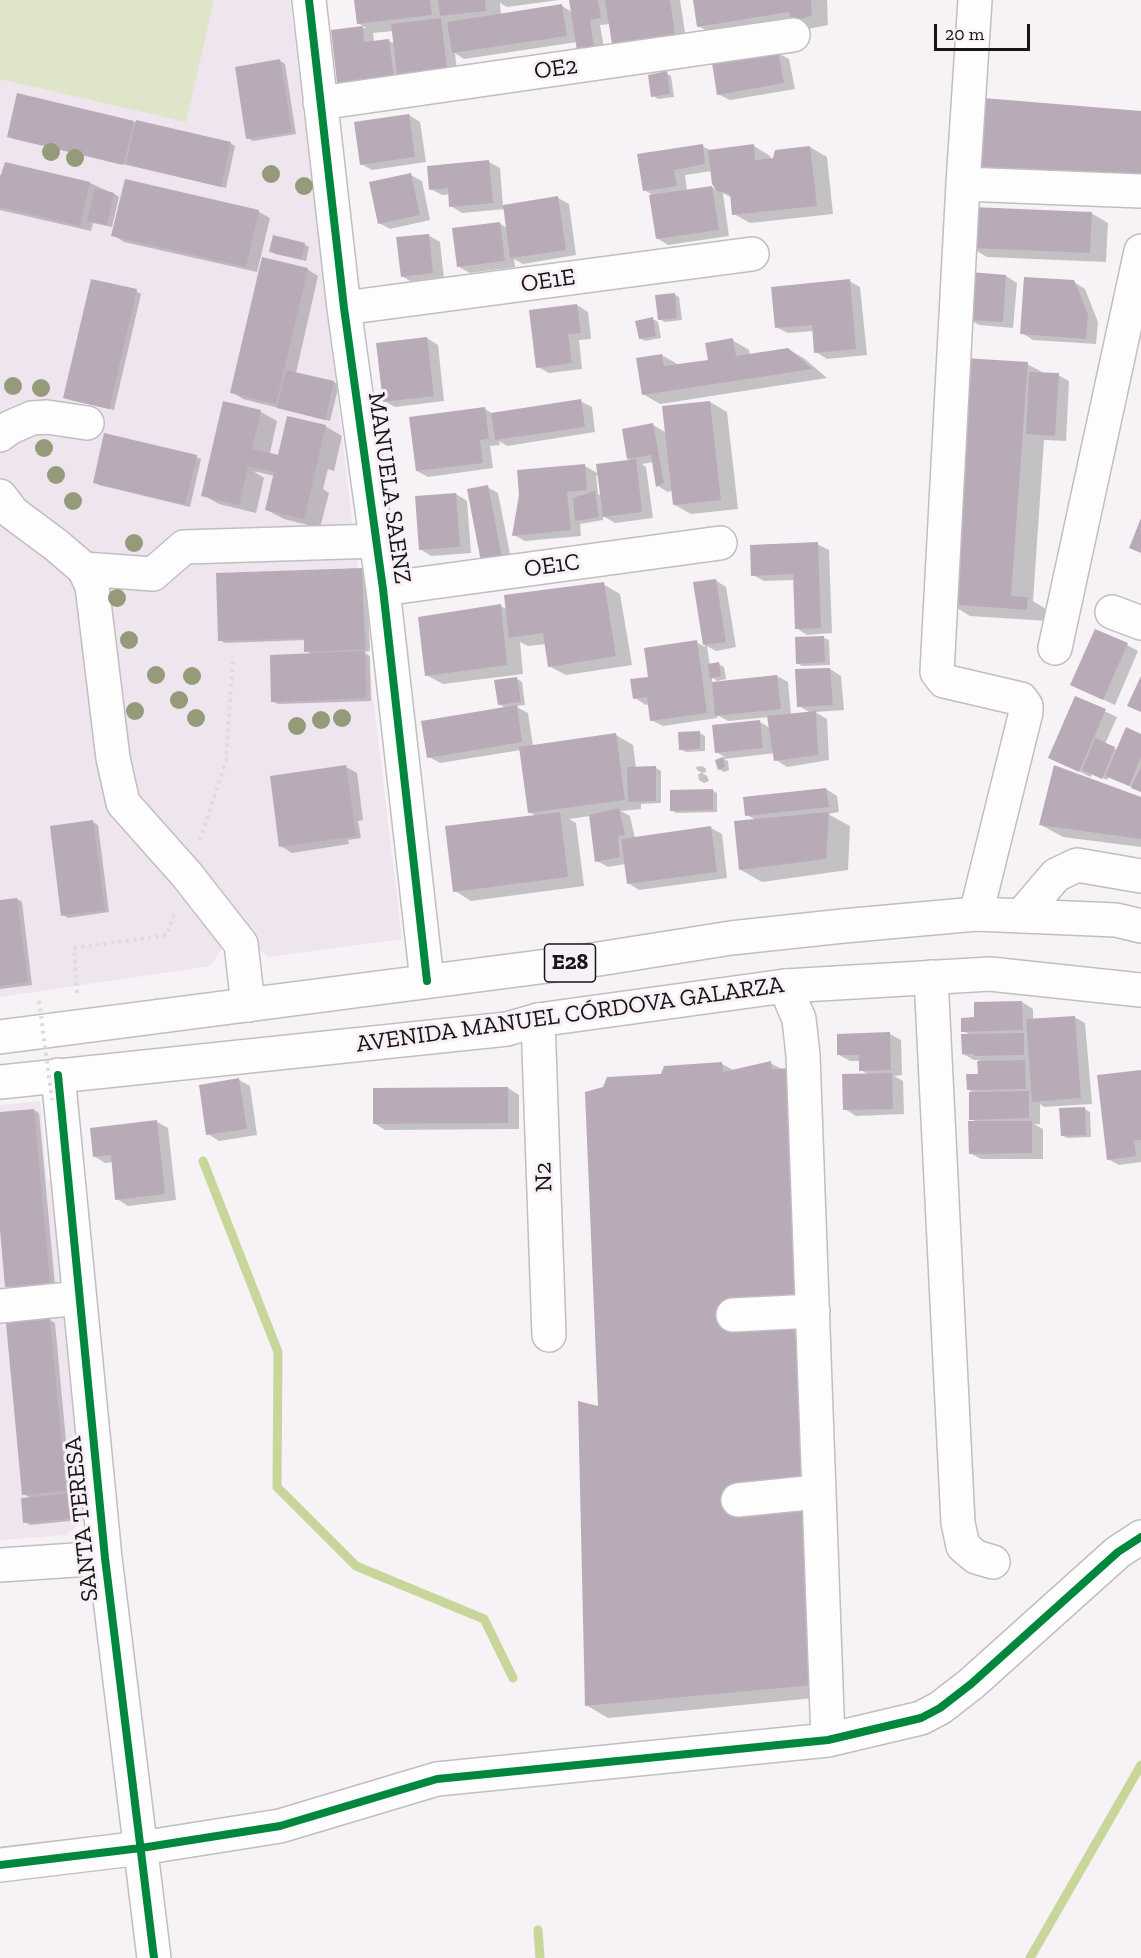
<!DOCTYPE html>
<meta charset="utf-8">
<style>
body{margin:0}
#map{position:relative;width:1141px;height:1958px;overflow:hidden;background:#f6f2f6;font-family:"Zilla Slab",serif}
canvas{display:block}
.scale{position:absolute;left:934px;top:24px;width:96px;height:27px;box-sizing:border-box;border:3px solid #181517;border-top:0;padding-left:8px;font-size:18px;line-height:21px;white-space:nowrap;color:#181517;-webkit-text-stroke:4px #f8f0f7;paint-order:stroke}
</style>
<div id="map">
<canvas width="1141" height="1958"></canvas>
<div class="scale">20 m</div>
</div>
<script>
const g = document.querySelector('canvas').getContext('2d');
g.lineJoin = 'round';
function paint(path, color) { g.fillStyle = color; g.fill(path, 'evenodd'); }
const shape = rows => new Path2D(rows.map(r => 'M' + r).join(''));
function strokePath(path, color, width, dash) { g.strokeStyle = color; g.lineWidth = width; g.lineCap = dash ? 'butt' : 'round'; g.setLineDash(dash || []); g.stroke(path); }
function write(font, color, halo, rows, align = 'center') {
  g.font = font + ' "Zilla Slab",serif'; g.lineWidth = 6; g.setLineDash([]); g.textBaseline = 'middle'; g.strokeStyle = halo; g.fillStyle = color; for (const [text, x, y, turn = 0] of rows) {
    g.save(); g.translate(x, y); g.rotate((+turn || 0) * Math.PI / 180); g.textAlign = isNaN(turn) ? turn : align; if (halo) g.strokeText(text, 0, 0); g.fillText(text, 0, 0); g.restore();
  }
}
paint(shape([
 [0,0,290,0,402,939,268,957,255,946,222,949,210,966,0,997],
 [40,1101,47,1179,55,1184,86,1518,66,1535,0,1540,0,1105]
]), '#efe5ee');
paint(shape([
 [0,0,214,0,186,122,0,79]
]), '#dee5c8');
paint(shape([
 [355,0,559,0,507,7,500,3,501,15,562,6,572,12,570,0,680,0,686,39,624,49,613,43,610,24,600,25,605,54,577,42,464,59,455,53,458,83,410,88,332,31,366,28,358,23],
 [393,31,395,44,389,41,374,42,373,33],
 [694,0,827,0,828,25,808,29,797,23,715,35,698,26],
 [778,53,789,59,795,89,730,100,718,94],
 [280,61,285,64,296,134,253,141,248,138],
 [666,73,671,76,674,97,658,99,653,96],
 [409,115,420,122,426,162,372,170,361,164],
 [133,122,230,143,235,146,226,188,14,139,9,136],
 [702,146,712,151,754,146,770,156,771,160,810,147,827,157,833,214,750,223,734,214,732,198,723,193,729,236,668,245,657,238,651,194,644,190],
 [712,171,719,191,712,187,687,191,685,175],
 [489,162,500,168,503,206,558,198,569,204,576,255,523,264,514,259,515,267,470,273,459,267,499,223,507,228,505,209,462,213,451,206,450,194,442,195,431,189],
 [411,175,422,181,430,220,390,229,379,223],
 [0,176,90,183,114,194,119,197,112,227,93,223,91,231,0,210],
 [126,181,259,212,270,218,257,272,124,242,113,235],
 [1091,213,1108,223,1106,262,987,257,970,247],
 [428,235,440,242,444,279,413,283,402,276],
 [304,244,309,247,306,261,275,254,270,251],
 [307,269,318,276,296,373,334,382,339,385,330,421,243,399,232,392],
 [1006,276,1017,283,1013,328,979,325,968,319],
 [849,281,860,287,867,355,827,359,816,352,814,331,788,333,776,327],
 [1074,282,1085,289,1098,322,1096,344,1033,340,1022,333],
 [136,291,141,294,114,410,70,400,65,397],
 [674,294,679,297,682,320,665,322,659,319],
 [577,305,588,312,591,339,579,340,582,369,549,373,538,367],
 [653,319,658,322,661,338,645,341,640,338],
 [427,338,438,345,444,401,395,407,384,401],
 [732,340,749,350,750,355,788,349,805,359,827,378,660,404,643,394,662,355,679,365,709,361],
 [1027,364,1046,374,1058,375,1069,381,1066,441,1044,440,1033,601,1049,611,1048,621,970,616,949,603],
 [580,401,592,407,595,432,507,446,499,441,500,445,490,446,493,468,428,477,417,471,485,409,493,414],
 [710,402,727,412,738,509,691,514,675,505,673,490,668,492,658,486,654,462,642,464,646,467,653,518,615,523,603,516,603,520,580,524,581,536,525,541,514,535,585,466,599,474,629,461,624,431,653,425,667,433],
 [596,475,599,475,601,496,598,494],
 [224,403,261,412,277,421,270,453,286,457,325,426,342,436,334,471,328,469,323,489,329,493,320,528,284,519,267,510,275,476,253,471,264,478,256,513,219,504,203,495],
 [196,457,201,459,190,507,99,485,94,482],
 [487,487,498,493,512,564,494,568],
 [456,494,467,501,471,553,431,556,420,549],
 [817,544,829,550,832,633,807,635,796,628,795,580,764,581,753,575],
 [362,570,367,573,370,651,362,652,370,656,371,701,278,704,272,701,313,655,306,651,305,640,225,643,220,640],
 [715,580,726,587,736,647,716,651,707,646,710,666,719,664,724,667,726,679,717,681,712,677,712,684,777,676,788,682,791,715,811,713,799,706,830,669,841,676,844,710,815,712,827,719,829,760,787,767,776,760,775,753,724,759,728,761,729,770,724,772,719,769,716,761,725,757,716,752,760,722,770,728,769,717,728,721,717,715,717,718,663,726,651,720,649,704,646,705,635,698,650,678,696,642,705,647,695,584],
 [603,584,620,594,632,665,566,675,549,666,546,644,528,646,520,642,523,674,443,684,426,675,501,606,508,610],
 [824,638,829,640,830,665,802,666,797,663],
 [1127,645,1138,651,1115,705,1072,685],
 [517,679,522,682,525,705,515,706,528,713,533,746,616,735,633,745,636,768,656,768,661,771,661,803,641,804,641,809,621,811,630,816,635,838,711,828,722,834,727,878,639,890,628,883,625,864,608,867,597,861,590,816,569,819,576,823,584,886,471,901,455,891,536,816,529,812,521,750,440,763,429,757,507,709,499,704],
 [1076,698,1117,717,1105,744,1118,750,1141,735,1141,792,1109,776,1107,780,1092,773,1091,777,1050,758],
 [700,733,705,736,705,751,686,752,680,749],
 [702,766,706,769,706,772,702,773,697,770,696,767],
 [346,767,357,773,363,820,358,821,361,838,348,840,349,844,292,853,281,846],
 [702,773,707,776,709,781,704,783,699,780,698,774],
 [826,789,837,796,839,812,828,814,850,826,848,870,762,882,741,870,756,820,747,815],
 [712,790,717,793,717,812,676,813,671,810],
 [1141,799,1141,847,1063,837,1041,825],
 [93,822,98,825,109,912,68,918,63,915],
 [17,899,22,902,32,985,0,989,0,901],
 [1022,1002,1033,1009,1033,1020,1074,1017,1085,1023,1092,1104,1044,1107,1040,1104,1040,1124,1034,1124,1043,1129,1043,1159,981,1159,970,1153,977,1122,971,1119,975,1094,968,1089,979,1075,979,1060,974,1060,963,1054,971,1035,963,1031,975,1019],
 [890,1034,901,1040,902,1075,894,1076,903,1081,904,1114,856,1116,845,1109,869,1075,861,1070,861,1061,850,1061,839,1055,838,1035],
 [770,1063,784,1070,835,1696,608,1718,586,1705,599,1408,662,1075,722,1064,735,1071],
 [1141,1072,1141,1162,1119,1165,1108,1159],
 [239,1080,250,1086,257,1135,219,1141,208,1134],
 [508,1088,519,1095,519,1129,385,1130,374,1123],
 [1085,1109,1090,1112,1091,1137,1067,1138,1062,1135],
 [34,1110,39,1113,55,1285,12,1289,6,1286,0,1213,0,1113],
 [157,1122,168,1128,176,1200,128,1206,117,1199,113,1162,105,1163,94,1156],
 [50,1320,55,1323,71,1494,79,1497,81,1520,30,1525,25,1522,31,1498,23,1494]
]), '#0003');
strokePath(shape([
 [203,1161,278,1352,277,1487,356,1566,484,1619,513,1678],
 [538,1930,540,1958],
 [1030,1958,1141,1765]
]), '#c8d69a', 9);
paint(shape([
 [354,0,430,0,432,15,357,24],
 [438,0,485,0,486,11,440,16],
 [569,0,598,0,601,18,590,20,594,48,577,51],
 [605,0,670,0,675,34,612,44],
 [693,0,811,0,812,16,790,21,789,12,697,27],
 [562,4,567,36,452,53,447,22],
 [441,18,448,77,398,83,391,24],
 [363,26,364,42,389,39,395,84,338,91,331,30],
 [778,51,784,83,717,95,712,63],
 [280,59,292,132,246,139,235,67],
 [667,71,670,94,651,97,648,75],
 [17,93,134,121,123,165,7,137],
 [983,98,1141,111,1141,184,969,175],
 [409,114,415,157,360,165,354,122],
 [136,120,231,142,221,187,126,164],
 [703,144,705,164,674,170,677,186,643,191,637,154],
 [754,144,755,160,773,158,775,150,810,146,817,206,732,215,730,194,717,191,712,184,708,150],
 [489,160,493,203,449,207,448,188,429,190,427,166],
 [5,162,90,182,80,226,0,207,0,175,1,175],
 [411,173,420,215,378,224,369,182],
 [125,179,259,210,246,267,111,236],
 [712,186,719,230,656,239,649,195],
 [95,188,114,193,107,225,87,221],
 [558,196,566,250,510,258,503,205],
 [971,207,1092,212,1090,253,969,248],
 [500,222,505,261,457,267,452,228],
 [429,234,433,273,401,277,396,237],
 [273,235,305,243,301,259,269,252],
 [262,257,308,268,276,404,230,393],
 [970,272,1006,275,1003,322,966,320],
 [1024,277,1074,280,1088,314,1086,339,1020,334],
 [91,279,137,289,109,409,63,398],
 [850,279,856,349,814,353,812,325,775,328,771,287],
 [675,293,677,318,658,320,655,295],
 [577,304,581,333,568,334,572,363,536,368,529,310],
 [653,317,656,336,639,339,635,321],
 [427,337,434,396,383,402,376,343],
 [733,338,736,356,788,348,813,369,642,395,636,358,662,354,664,366,708,360,705,343],
 [964,358,1028,362,1011,596,1028,597,1027,610,947,604],
 [286,370,334,381,325,420,277,408],
 [1029,372,1059,373,1055,436,1026,434],
 [581,399,585,427,495,440,491,413],
 [223,401,261,410,252,449,278,455,287,416,326,425,304,519,265,510,274,472,248,466,239,505,201,496],
 [710,401,721,500,673,505,662,406],
 [485,407,489,439,480,440,483,463,416,471,409,417],
 [653,423,664,483,656,487,651,455,627,459,622,429],
 [104,433,197,455,185,505,93,483],
 [636,459,642,512,603,517,596,464],
 [585,464,587,490,567,492,571,530,512,536,519,495,517,470],
 [488,485,502,558,481,562,467,489],
 [595,491,599,517,575,521,573,498],
 [456,493,460,547,419,550,415,496],
 [1141,518,1141,553,1129,548],
 [818,542,821,628,795,629,793,574,751,576,750,545],
 [362,568,365,649,304,652,304,638,218,641,216,573],
 [716,579,726,642,703,645,693,582],
 [604,582,616,656,548,667,543,633,509,638,504,595],
 [501,604,507,665,425,676,418,617],
 [1095,629,1128,643,1103,700,1070,685],
 [824,636,825,662,796,664,795,637],
 [697,640,707,713,650,721,647,697,633,699,630,679,648,677,644,648],
 [365,651,366,698,271,702,270,655],
 [719,662,721,676,710,679,708,664],
 [830,668,833,705,797,707,795,669],
 [777,675,781,709,715,716,712,682],
 [1141,676,1141,712,1127,706],
 [517,677,521,702,498,705,494,680],
 [1075,696,1106,709,1079,772,1048,758],
 [517,705,522,742,427,758,421,721],
 [816,711,818,755,774,761,767,716],
 [760,720,763,748,715,753,712,725],
 [1126,727,1141,734,1141,757,1129,786,1105,776],
 [700,731,700,749,679,750,678,732],
 [616,733,625,800,528,813,519,747],
 [1095,738,1115,747,1102,779,1082,770],
 [723,757,725,767,718,770,715,760],
 [346,765,356,836,279,847,270,776],
 [1054,765,1141,797,1141,839,1039,825],
 [656,766,656,801,628,802,627,767],
 [1141,766,1141,792,1131,788],
 [826,788,829,807,745,816,743,797],
 [713,789,713,810,670,811,670,790],
 [619,808,625,835,618,836,620,857,595,862,589,815],
 [560,812,568,877,453,892,445,826],
 [829,812,826,859,739,870,734,821],
 [93,820,105,910,61,916,50,826],
 [711,826,717,872,627,884,621,839],
 [17,898,28,982,0,986,0,900],
 [1022,1001,1023,1030,961,1032,961,1018,974,1017,974,1002],
 [1075,1016,1081,1098,1032,1102,1026,1019],
 [890,1032,891,1070,859,1071,859,1055,837,1055,837,1034],
 [1024,1033,1024,1055,974,1056,974,1054,962,1054,961,1034],
 [1025,1060,1026,1089,967,1090,966,1074,978,1074,977,1061],
 [771,1061,772,1069,793,1068,814,1685,585,1706,578,1401,598,1406,585,1092,603,1087,607,1077,661,1074,664,1066,722,1062,723,1072],
 [1141,1070,1141,1140,1134,1141,1136,1156,1107,1160,1097,1075],
 [892,1073,893,1109,843,1110,842,1074],
 [239,1078,247,1129,206,1135,199,1085],
 [508,1087,508,1123,373,1124,373,1088],
 [1029,1091,1029,1118,969,1120,969,1092],
 [1085,1107,1086,1135,1061,1136,1059,1108],
 [34,1109,50,1283,5,1287,0,1230,0,1112],
 [157,1120,165,1194,115,1200,111,1155,93,1157,90,1128],
 [968,1121,1032,1121,1032,1153,969,1154],
 [50,1318,66,1491,22,1495,6,1323],
 [74,1493,77,1518,23,1523,21,1498]
]), '#b9aab7');
const minor = shape([
 [309,0,344,308,383,589,427,981],
 [975,0,963,184,937,672,944,681,1021,699,1026,706,1026,712,976,914],
 [320,103,793,35],
 [963,184,1141,191],
 [344,308,752,254],
 [0,435,11,427,32,418,47,417,87,423],
 [0,496,13,513,56,545,84,569,92,586,113,758,123,803,187,875,241,944,248,1005],
 [84,569,153,574,184,547,377,541],
 [383,589,720,543],
 [1112,612,1141,623],
 [1055,648,1141,251],
 [1021,916,1056,875,1077,865,1141,876],
 [931,977,958,1523,963,1546,976,1557,993,1562],
 [785,986,799,1019,803,1055,828,1740],
 [538,1020,549,1335],
 [58,1075,105,1558,154,1958],
 [0,1306,79,1298],
 [733,1315,813,1311],
 [738,1500,817,1492],
 [0,1565,105,1558],
 [0,1865,141,1848,280,1826,437,1779,828,1740,921,1718,940,1708,971,1684,1118,1552,1141,1537]
]);
const major = shape([
 [0,1037,586,961,731,938,843,926,976,914,1116,920,1141,926],
 [0,1082,507,1029,538,1020,785,986,990,974,1141,990]
]);
strokePath(minor, '#c1bec1', 36);
strokePath(major, '#c1bec1', 36);
strokePath(shape([
 [200,840,226,761,233,656],
 [77,993,74,948,167,935,175,912]
]), '#dddcdd', 4, [3, 4.5]);
strokePath(minor, '#fefdfe', 33);
strokePath(major, '#fefdfe', 33);
strokePath(shape([
 [39,1001,52,1100]
]), '#dddcdd', 4, [3, 4.5]);
strokePath(shape([
 [309,0,344,308,383,589,427,981],
 [58,1075,105,1558,154,1958],
 [0,1865,141,1848,280,1826,437,1779,828,1740,921,1718,940,1708,971,1684,1118,1552,1141,1537]
]), '#00873e', 8);
g.fillStyle = '#959b7a';
for (const [x, y] of [
 [51,152],
 [75,158],
 [271,174],
 [304,186],
 [13,386],
 [41,388],
 [44,448],
 [56,475],
 [73,501],
 [134,543],
 [117,598],
 [129,640],
 [156,675],
 [192,676],
 [179,700],
 [135,711],
 [196,718],
 [342,718],
 [321,720],
 [297,726]
]) { g.beginPath(); g.arc(x, y, 9, 0, 2 * Math.PI); g.fill(); }
for (const [x, y, w] of [
 [570,963,51]
]) { const box = new Path2D(); box.roundRect(x - w / 2, y - 19, w, 38, 4.5); g.fillStyle = '#f8f0f7'; g.fill(box); strokePath(box, '#181517', 1.5); }
write('bold 22px', '#181517', null, [
 ["E28",570,963]
]);
write('24px', '#181517', '#f8f0f7', [
 ["OE2",556,69,-8],
 ["OE1E",548,281,-8],
 ["MANUELA SAENZ",389,488,82],
 ["OE1C",552,566,-8],
 ["AVENIDA MANUEL CÓRDOVA GALARZA",570,1015,-8],
 ["N2",544,1177,-92],
 ["SANTA TERESA",82,1519,-96]
]);
</script>
